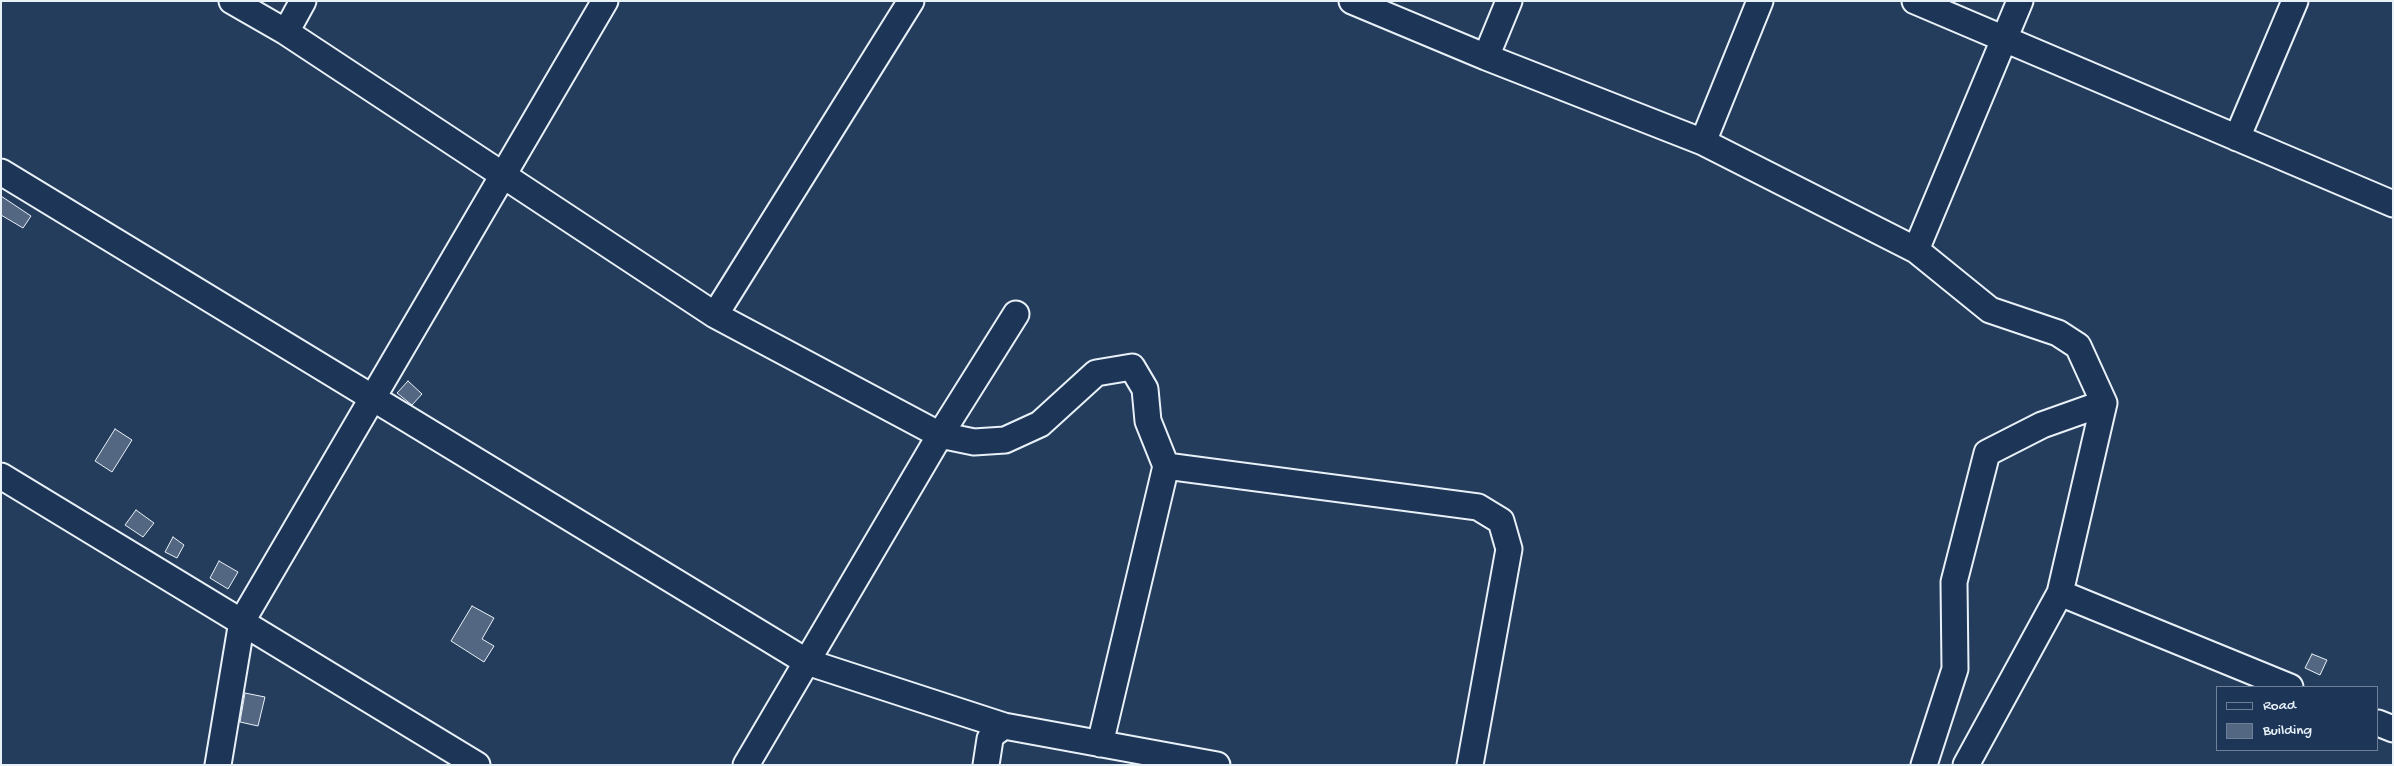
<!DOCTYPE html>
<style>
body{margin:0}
#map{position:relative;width:2394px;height:766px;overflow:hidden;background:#253d5d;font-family:"Gochi Hand",sans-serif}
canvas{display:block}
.frame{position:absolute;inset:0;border:2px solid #e8f1f8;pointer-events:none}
.legend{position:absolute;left:2216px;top:686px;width:162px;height:65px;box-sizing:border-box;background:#1d3557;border:1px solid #6e8097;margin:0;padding:6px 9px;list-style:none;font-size:15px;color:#e8f1f8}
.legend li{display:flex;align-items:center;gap:10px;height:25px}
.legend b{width:25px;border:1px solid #6e8097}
</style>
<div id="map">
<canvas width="2394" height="766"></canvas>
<div class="frame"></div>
<ul class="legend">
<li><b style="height:6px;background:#1d3557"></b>Road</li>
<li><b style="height:14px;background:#536782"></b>Building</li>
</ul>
</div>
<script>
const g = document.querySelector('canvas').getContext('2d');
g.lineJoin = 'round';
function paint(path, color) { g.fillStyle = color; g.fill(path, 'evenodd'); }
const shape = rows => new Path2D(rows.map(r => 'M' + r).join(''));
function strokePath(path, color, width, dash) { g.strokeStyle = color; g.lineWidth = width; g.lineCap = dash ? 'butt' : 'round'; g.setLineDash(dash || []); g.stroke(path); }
const building = shape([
 [1,196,31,216,23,228,1,215,1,196],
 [408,381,422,394,412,405,397,393,408,381],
 [115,429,132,440,112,472,95,461,115,429],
 [136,510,154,523,143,537,125,525,136,510],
 [173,537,184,545,177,558,165,552,173,537],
 [219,561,238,572,228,589,210,578,219,561],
 [472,606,494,618,482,639,494,646,484,662,451,641,472,606],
 [2312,654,2327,660,2320,675,2305,668,2312,654],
 [245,693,265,697,258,726,240,722,245,693]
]);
paint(building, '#536782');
strokePath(building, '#e8f1f8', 1);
const minor = shape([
 [232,1,286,32,715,315,940,435,974,442,1005,440,1040,424,1096,373,1132,367,1145,389,1148,421,1166,466,1478,507,1501,521,1509,549,1470,765],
 [1352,1,1486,57,1703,142,1916,250,1990,310,2058,333,2078,346,2104,403,2060,593,1966,765],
 [1915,1,2393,204],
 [286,32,303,1],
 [1486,57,1509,1],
 [2237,138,2295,1],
 [1703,142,1760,1],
 [1,172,807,662,1004,726,1217,765],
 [1916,250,2020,1],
 [715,315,911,1],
 [1,476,477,765],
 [2060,593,2290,687],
 [2378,723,2393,729],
 [1100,744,1166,466],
 [218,765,242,621,605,1],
 [746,765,940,435,1016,314],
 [986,765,990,739,993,734,1004,726],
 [1924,765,1955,669,1954,582,1987,453,2042,425,2104,403]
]);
strokePath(minor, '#e8f1f8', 29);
strokePath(minor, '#1d3557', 25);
</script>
